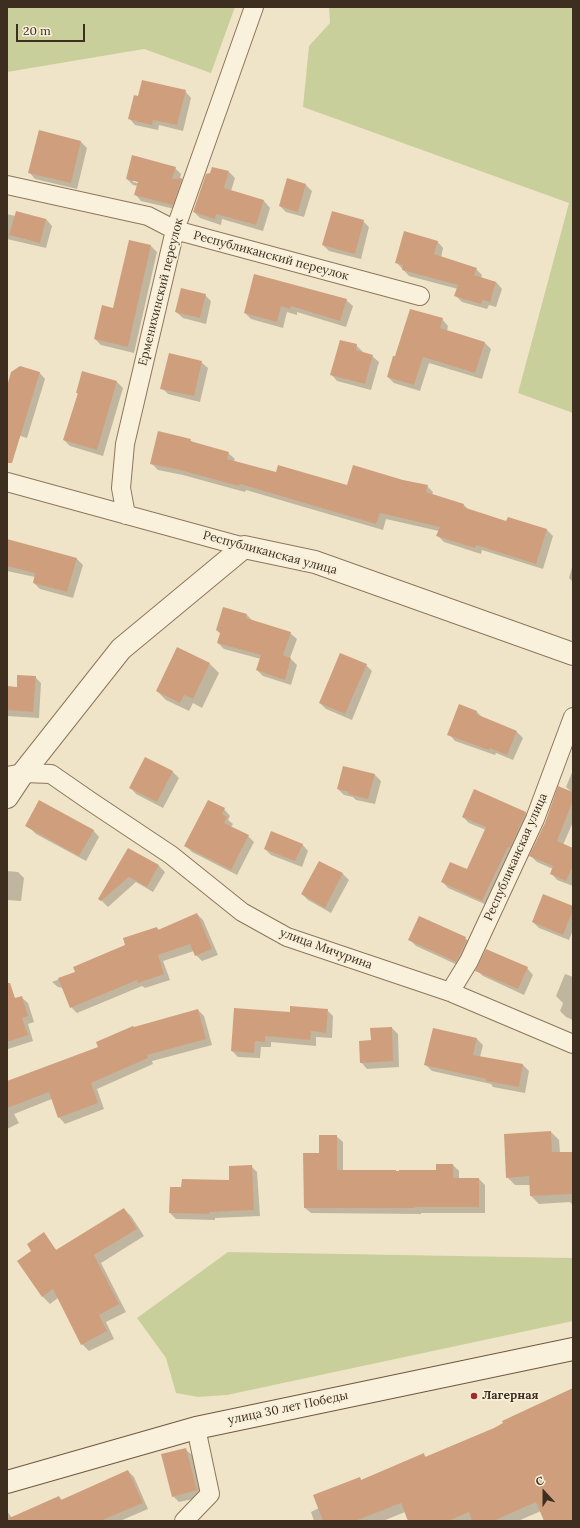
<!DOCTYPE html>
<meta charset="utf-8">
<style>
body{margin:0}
#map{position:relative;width:580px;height:1528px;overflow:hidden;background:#f0e4c8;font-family:Lora,serif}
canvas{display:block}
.frame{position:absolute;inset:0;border:8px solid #3d2e20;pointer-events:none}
.north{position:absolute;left:524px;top:1472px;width:40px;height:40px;-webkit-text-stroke:3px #f7eed8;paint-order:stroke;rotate:339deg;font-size:11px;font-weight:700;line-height:16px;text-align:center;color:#3d2e20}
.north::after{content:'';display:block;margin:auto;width:14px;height:18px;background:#3d2e20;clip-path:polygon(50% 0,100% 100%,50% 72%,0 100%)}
.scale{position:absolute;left:16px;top:24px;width:69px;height:18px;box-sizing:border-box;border:2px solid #3d2e20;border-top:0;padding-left:5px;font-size:12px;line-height:14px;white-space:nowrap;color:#3d2e20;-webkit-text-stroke:3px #f7eed8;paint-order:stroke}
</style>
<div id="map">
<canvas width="580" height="1528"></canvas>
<div class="frame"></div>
<div class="north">С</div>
<div class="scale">20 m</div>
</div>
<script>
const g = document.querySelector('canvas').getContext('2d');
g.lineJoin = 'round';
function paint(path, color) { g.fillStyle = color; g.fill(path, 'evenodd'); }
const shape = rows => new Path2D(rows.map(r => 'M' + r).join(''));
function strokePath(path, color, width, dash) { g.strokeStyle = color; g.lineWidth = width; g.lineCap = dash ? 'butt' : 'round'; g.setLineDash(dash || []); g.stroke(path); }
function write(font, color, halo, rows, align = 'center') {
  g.font = font + ' Lora,serif'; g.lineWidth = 3.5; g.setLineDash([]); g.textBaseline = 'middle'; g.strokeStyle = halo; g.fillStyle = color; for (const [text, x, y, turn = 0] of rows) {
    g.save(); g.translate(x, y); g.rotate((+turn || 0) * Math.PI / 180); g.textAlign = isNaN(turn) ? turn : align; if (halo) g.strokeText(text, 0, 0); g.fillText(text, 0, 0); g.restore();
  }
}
paint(shape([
 [7,7,235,7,211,73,144,49,7,72],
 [329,7,573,7,573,413,518,393,569,203,303,107,309,46,330,23],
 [228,1252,573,1258,573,1321,227,1395,198,1397,176,1393,166,1358,137,1318]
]), '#c9cf9b');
paint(shape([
 [185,91,191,98,183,131,159,125,158,130,135,125,129,118,139,97],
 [39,131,81,142,87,148,77,189,35,179,29,172],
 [175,168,181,174,180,179,182,179,188,185,179,210,141,201,135,194,137,186,133,185,127,179],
 [133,180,143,183,142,184,133,182],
 [229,172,235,178,231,191,264,201,270,208,263,231,222,219,221,225,200,218,194,212],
 [306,185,312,191,304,217,286,212,280,206],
 [7,214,15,216,46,219,52,226,46,248,7,239],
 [363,221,369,227,361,259,329,251,323,245],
 [437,241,443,248,441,258,476,269,482,275,481,278,496,282,502,289,496,307,489,305,487,309,462,302,456,296,458,289,409,276,396,262],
 [130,242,151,246,157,252,134,353,101,345,95,339,114,309],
 [255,275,346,300,353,306,346,327,297,312,297,315,287,312,283,328,251,319,245,313],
 [205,295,211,301,206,324,183,318,176,312],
 [442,319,448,326,447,331,485,343,491,349,482,379,429,363,420,391,394,383,388,377,396,358],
 [356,345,363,352,363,353,372,356,379,362,371,390,337,381,331,374],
 [201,362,208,368,200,402,168,394,162,388],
 [39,372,45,379,27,438,7,432,7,390],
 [117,382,123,388,103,456,70,446,64,440,78,394,77,393],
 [190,440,194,443,228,453,235,459,234,461,276,473,347,486,403,481,427,486,433,492,432,495,464,505,469,510,507,522,508,518,547,530,553,536,543,569,482,550,481,554,444,542,438,536,439,531,386,519,383,530,246,490,245,492,183,475,158,470,151,463],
 [7,541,77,559,83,565,73,598,40,589,34,583,35,577,7,571],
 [573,564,573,582,569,578],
 [247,615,253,621,290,633,297,639,290,658,297,665,291,685,263,676,257,670,261,659,224,649,218,643],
 [210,664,219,673,202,708,193,703,189,711,166,700,157,691],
 [366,665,372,671,352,720,326,709,320,703],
 [35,677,41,683,39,718,7,716,7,687,17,688],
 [459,706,477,712,483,718,517,732,523,738,513,760,496,753,495,755,455,741,449,734],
 [146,758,173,772,179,778,163,808,136,794,130,787],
 [573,770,573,822,563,845,573,849,573,886,557,880,551,873,553,869,537,862,531,856,573,793,566,787],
 [375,775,381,781,375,804,356,800,353,797,344,795,338,789],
 [474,790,526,813,532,819,489,906,448,888,442,881,467,871,486,830,469,823,463,817],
 [224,809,230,816,228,820,233,824,231,827,248,836,254,842,237,875,192,852,186,846],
 [29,827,93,830,99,837,86,861,36,834],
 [302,844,308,851,302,867,271,855,265,849],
 [128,849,159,866,165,872,153,892,136,882,108,907,100,899],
 [319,862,343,874,349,880,331,913,308,900,302,894],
 [7,871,18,872,24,878,21,901,7,900],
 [573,907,573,930,569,940,539,928,533,922],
 [197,914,203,920,218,955,202,961,196,955,194,951,163,961,170,980,145,988,142,986,77,1013,71,1007,63,988,58,987,52,982,76,972,157,928,159,930],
 [465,938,471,944,462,967,416,946,410,940],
 [527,968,533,975,524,995,483,976,477,970],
 [565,974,573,977,573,1020,566,1017,560,1011,563,1003,556,996],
 [21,997,28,1003,34,1022,28,1024,33,1041,8,1049,7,1002],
 [198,1010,204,1016,212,1045,152,1061,153,1064,97,1089,104,1109,65,1124,59,1117,52,1099,14,1114,19,1123,7,1129,7,1084,100,1047,134,1028],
 [327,1010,333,1016,332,1038,316,1037,316,1046,271,1042,271,1047,261,1047,260,1058,238,1057,232,1051,291,1013],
 [392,1028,398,1034,399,1067,367,1069,361,1062,372,1041],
 [477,1039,483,1045,480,1057,523,1065,529,1071,525,1093,493,1087,491,1084,432,1071,425,1064],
 [551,1132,559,1140,560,1153,573,1153,573,1205,570,1202,539,1204,531,1196,530,1185,515,1185,507,1177],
 [336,1136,343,1142,343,1171,396,1171,397,1172,437,1171,453,1165,459,1171,459,1179,479,1179,485,1185,485,1213,421,1213,421,1214,311,1213,304,1207,320,1154],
 [251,1166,257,1172,260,1216,215,1218,215,1220,176,1219,170,1213,182,1188,230,1181],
 [124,1209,131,1216,144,1236,101,1263,126,1312,106,1322,114,1339,89,1351,82,1344,58,1298,50,1304,42,1296,33,1251,43,1234,57,1251],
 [573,1389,573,1521,545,1521,541,1511,518,1521,409,1521,405,1512,383,1521,314,1521,311,1512,319,1508,359,1478,362,1481,423,1454,427,1458,494,1429],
 [185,1449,192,1455,202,1497,179,1502,173,1496],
 [128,1471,134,1477,148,1509,120,1521,7,1521,7,1511,12,1518,59,1497,62,1500]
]), '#0003');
paint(shape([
 [142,80,186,90,177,125,153,120,152,125,128,119,134,95,138,96],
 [39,130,81,141,71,183,28,173],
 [132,155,176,167,172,179,182,178,173,205,134,195,138,182,126,179],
 [212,167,229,171,224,188,264,200,256,225,216,214,215,219,193,212,206,174,210,173],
 [287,178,306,184,298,212,279,206],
 [16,211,46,219,40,243,9,235],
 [332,211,364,220,355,254,322,245],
 [404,231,438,241,434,254,477,268,474,275,496,282,490,302,483,300,481,304,454,296,458,285,402,270,403,265,395,263],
 [129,240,151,245,128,347,94,339,102,305,113,308],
 [254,274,347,299,340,321,291,306,290,309,281,306,277,322,244,313],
 [181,288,206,294,200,318,175,312],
 [410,309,443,318,440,328,485,342,475,373,423,357,414,385,387,377,393,356,395,356],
 [340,340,357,344,356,350,373,355,365,384,330,375],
 [169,353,202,361,194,396,160,389],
 [20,366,40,372,12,463,7,463,7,386,11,372],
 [82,371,117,381,97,450,63,440,78,393,76,393],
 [158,431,191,439,190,441,229,452,227,459,276,472,278,465,347,485,353,465,403,480,428,485,426,492,464,504,463,507,506,521,508,517,547,529,536,564,476,545,475,548,436,536,440,527,380,513,376,524,240,484,239,486,176,469,150,464],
 [7,539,77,558,67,592,33,583,35,573,7,566],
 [223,607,247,614,246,618,291,632,283,655,291,658,285,680,256,670,261,655,217,643,220,633,216,630],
 [177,647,210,663,193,699,184,695,180,703,156,691],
 [340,653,367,664,345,714,319,703],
 [17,675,36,676,33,712,7,710,7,686,17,687],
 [459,704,477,711,476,714,517,731,507,755,489,748,489,750,447,735],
 [145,757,173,771,157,802,129,788],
 [343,766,375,774,368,799,348,794,349,792,337,789],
 [558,786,573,792,573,801,557,841,573,848,573,866,566,881,550,874,553,866,529,856,545,823],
 [474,789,526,812,510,848,508,847,482,901,441,882,450,862,467,869,486,827,462,817],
 [39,800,94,830,79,856,25,826],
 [208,800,225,808,222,814,227,817,224,823,249,835,231,870,184,846],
 [271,831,303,844,295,861,264,849],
 [128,848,159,865,147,887,129,877,101,901,98,899],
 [319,861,343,873,325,908,301,894],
 [543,894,573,906,573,910,563,935,532,922],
 [197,913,212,949,195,956,190,944,158,955,164,974,138,983,137,980,70,1008,58,978,75,972,73,967,125,945,123,938,157,927,158,930],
 [419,916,466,937,465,939,467,940,456,962,408,940],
 [486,949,528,967,518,989,475,971],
 [7,983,10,983,15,998,22,996,28,1016,22,1018,28,1035,7,1042],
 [290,1006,328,1009,326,1033,311,1031,310,1040,265,1036,265,1042,255,1041,254,1053,231,1051,234,1008,290,1012],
 [198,1009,206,1039,147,1055,148,1058,91,1083,98,1103,58,1118,49,1092,7,1108,7,1081,98,1047,96,1042,133,1026,134,1027],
 [392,1027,393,1061,360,1063,359,1041,371,1040,370,1028],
 [433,1028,477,1038,473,1055,523,1064,519,1087,486,1081,486,1079,424,1065],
 [551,1131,552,1152,573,1152,573,1194,530,1196,529,1176,506,1178,504,1134],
 [319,1135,337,1135,337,1170,396,1170,396,1171,399,1171,399,1170,436,1170,436,1164,453,1164,453,1178,479,1178,479,1207,415,1207,415,1208,304,1208,303,1153,319,1153],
 [252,1165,254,1210,209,1212,209,1214,169,1213,170,1187,181,1187,182,1179,229,1180,229,1166],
 [124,1208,137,1229,94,1255,119,1304,99,1315,107,1331,81,1345,53,1289,42,1297,17,1261,31,1251,27,1244,44,1232,56,1250],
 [573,1388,573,1521,544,1521,536,1502,493,1521,472,1521,469,1512,448,1521,408,1521,401,1503,355,1521,323,1521,313,1495,360,1477,361,1480,424,1453,425,1457,494,1428,503,1423,502,1421],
 [186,1448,197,1490,172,1497,161,1454],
 [128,1470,143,1503,100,1521,7,1521,7,1519,59,1496,61,1500]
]), '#cf9f7d');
const minor = shape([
 [7,185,148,216,175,230,420,296],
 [7,482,244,547],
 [126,515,121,488,125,444,175,230,254,7],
 [7,776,23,773,51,774,90,801,171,855,242,912,287,937,450,992,573,1044],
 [450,992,469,961,535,819,573,717],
 [184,1521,210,1494,196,1428]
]);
const tertiary = shape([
 [7,797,23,773,121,649,244,547,315,562,573,654]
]);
const secondary = shape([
 [7,1482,196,1428,573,1349]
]);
strokePath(minor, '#8d765c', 20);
strokePath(tertiary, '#8d765c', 24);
strokePath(secondary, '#6f573f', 24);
strokePath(minor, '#faf1dc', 18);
strokePath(tertiary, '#faf1dc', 22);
strokePath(secondary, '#faf1dc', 22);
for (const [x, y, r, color] of [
 [474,1396,4,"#9e2a2b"]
]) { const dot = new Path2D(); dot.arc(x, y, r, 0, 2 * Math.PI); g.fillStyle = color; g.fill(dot); strokePath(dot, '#f7eed8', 1.5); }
write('12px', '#3d2e20', '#f7eed8', [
 ["Республиканский переулок",271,256,15],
 ["Ерменихинский переулок",161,292,-76],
 ["Республиканская улица",270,553,15],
 ["Республиканская улица",516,857,-66],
 ["улица Мичурина",326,949,20],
 ["улица 30 лет Победы",288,1408,-12]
]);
write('bold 12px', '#3d2e20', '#f7eed8', [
 ["Лагерная",482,1396]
], 'left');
</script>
